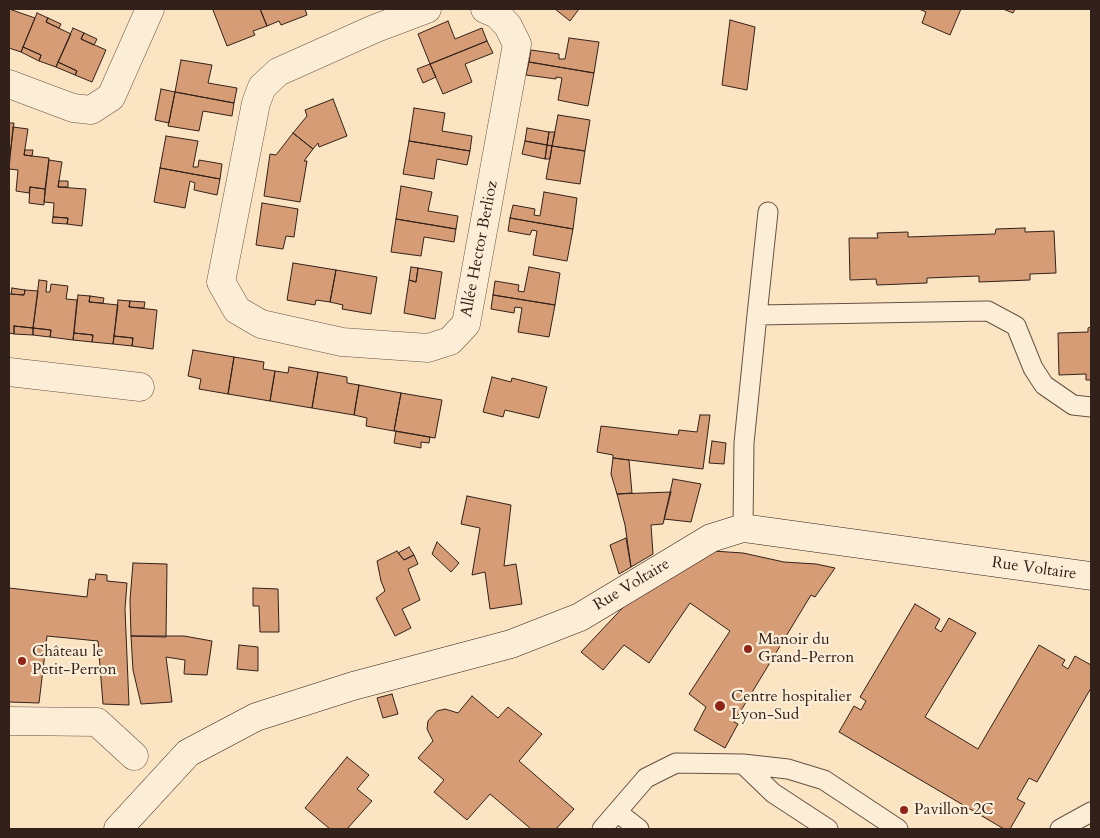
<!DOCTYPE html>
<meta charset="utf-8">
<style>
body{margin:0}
#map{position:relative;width:1100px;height:838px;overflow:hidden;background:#fbe4c1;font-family:Cardo,serif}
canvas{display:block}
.frame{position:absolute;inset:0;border:10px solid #32211a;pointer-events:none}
</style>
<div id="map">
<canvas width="1100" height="838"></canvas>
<div class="frame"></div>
</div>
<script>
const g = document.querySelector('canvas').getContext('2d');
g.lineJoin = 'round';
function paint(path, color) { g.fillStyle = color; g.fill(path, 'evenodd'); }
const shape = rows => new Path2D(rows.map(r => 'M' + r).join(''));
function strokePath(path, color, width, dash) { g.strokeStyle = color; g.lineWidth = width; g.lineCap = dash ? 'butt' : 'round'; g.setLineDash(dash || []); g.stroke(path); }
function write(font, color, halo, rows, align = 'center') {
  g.font = font + ' Cardo,serif'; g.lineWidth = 4.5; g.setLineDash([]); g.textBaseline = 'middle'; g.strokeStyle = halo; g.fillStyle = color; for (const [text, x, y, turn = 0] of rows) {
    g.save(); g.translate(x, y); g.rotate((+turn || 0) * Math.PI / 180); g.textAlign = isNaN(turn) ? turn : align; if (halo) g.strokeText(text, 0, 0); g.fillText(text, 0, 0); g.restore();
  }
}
const building = shape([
 [9,9,35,18,21,52,9,48,9,9],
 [216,9,260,9,267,26,253,31,255,35,227,46,213,10,216,9],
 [260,9,305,9,307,15,281,25,279,21,267,26,260,9],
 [555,9,579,9,570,21,555,9],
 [919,9,961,9,950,35,922,23,926,12,919,9],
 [1003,9,1015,9,1013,13,1003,9],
 [37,13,48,18,46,22,71,34,56,67,39,61,41,55,23,47,37,13],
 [48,18,61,24,59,28,46,22,48,18],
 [730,20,755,27,747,90,722,85,730,20],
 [448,21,455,39,482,28,487,41,430,64,418,34,448,21],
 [73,28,84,33,81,39,106,50,92,82,75,75,77,71,58,62,73,28],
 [84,33,97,39,94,45,81,39,84,33],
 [569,38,599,42,594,73,529,62,531,50,559,54,559,59,565,59,569,38],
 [487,41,493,53,465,64,472,82,443,94,430,64,487,41],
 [23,47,41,55,39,61,21,52,23,47],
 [181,60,212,65,208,83,237,88,234,103,175,92,181,60],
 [58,62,77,71,75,75,56,67,58,62],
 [529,62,594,73,588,106,558,100,562,78,556,77,556,79,526,75,529,62],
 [430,64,436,77,423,83,417,69,430,64],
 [161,89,175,92,169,123,155,120,161,89],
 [175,92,234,103,232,116,203,111,199,131,168,126,175,92],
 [333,99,347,136,319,147,318,143,313,149,293,133,307,116,305,110,333,99],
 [414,108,445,113,442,131,472,136,470,151,409,141,414,108],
 [558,115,590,120,585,151,552,146,558,115],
 [9,123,14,123,10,155,9,155,9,123],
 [13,127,28,129,24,155,49,158,45,189,30,187,29,193,16,191,18,170,9,169,13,127],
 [527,128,549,132,547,145,525,141,527,128],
 [549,132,555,132,552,146,547,145,549,132],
 [293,133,313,149,304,161,307,161,300,202,264,196,270,154,276,155,293,133],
 [166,136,198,141,193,167,198,167,199,160,222,164,220,179,160,168,166,136],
 [409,141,470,151,467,165,437,159,434,179,403,174,409,141],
 [525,141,547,145,545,159,522,154,525,141],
 [547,145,552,146,550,159,545,159,547,145],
 [552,146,585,151,580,184,546,179,552,146],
 [25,150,33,150,32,156,24,155,25,150],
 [49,160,62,162,58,187,86,189,82,226,67,224,68,218,53,217,54,203,44,202,49,160],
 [160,168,220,179,217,195,194,190,195,183,190,181,185,208,154,202,160,168],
 [59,181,68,181,68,187,58,187,59,181],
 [401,186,432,192,428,211,458,216,456,229,396,219,401,186],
 [30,187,45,189,44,205,29,203,30,187],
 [544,192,577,198,573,229,510,218,513,205,535,209,534,215,540,216,544,192],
 [262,203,298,209,294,237,286,236,283,249,256,245,262,203],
 [53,217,68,218,67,224,52,223,53,217],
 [510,218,573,229,567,261,533,255,537,231,532,230,530,235,508,231,510,218],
 [396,219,456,229,454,242,424,237,421,256,391,252,396,219],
 [1025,228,1025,232,1054,231,1056,273,1030,274,1030,280,979,282,979,276,927,278,927,283,877,285,876,279,850,280,849,238,878,238,877,233,908,232,908,237,995,234,996,229,1025,228],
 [293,263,336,270,330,302,316,300,315,305,287,300,293,263],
 [411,267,418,268,416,282,409,280,411,267],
 [529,267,560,273,555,305,493,295,495,281,519,285,518,291,524,292,529,267],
 [418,268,442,272,435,319,404,313,409,280,416,282,418,268],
 [336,270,377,277,371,314,342,309,343,305,330,302,336,270],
 [39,280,47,281,46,292,50,292,51,284,68,286,66,299,77,300,73,340,50,337,51,330,33,328,39,280],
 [12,288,25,290,24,295,11,294,12,288],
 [25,290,38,291,33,328,14,326,14,334,9,333,9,294,24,295,25,290],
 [78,295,90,296,89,302,118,305,113,344,92,342,93,335,74,333,78,295],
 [493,295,555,305,549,337,518,332,522,308,515,307,514,313,491,309,493,295],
 [90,296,104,298,103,303,89,302,90,296],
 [118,300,130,301,129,307,157,310,153,349,132,346,133,338,114,336,118,300],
 [130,301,145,302,144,308,129,307,130,301],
 [14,326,33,328,33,335,14,334,14,326],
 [1091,327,1091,380,1086,380,1086,374,1059,375,1058,333,1088,332,1088,328,1091,327],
 [33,328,51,330,50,337,33,335,33,328],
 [74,333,93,335,92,342,73,340,74,333],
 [114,336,133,338,132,346,113,344,114,336],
 [193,350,234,357,228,394,199,389,201,379,188,376,193,350],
 [234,357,264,362,263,369,275,371,270,401,228,394,234,357],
 [289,367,318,372,312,408,270,401,275,371,288,373,289,367],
 [318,372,347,377,347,383,359,385,354,415,312,408,318,372],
 [492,377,511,382,512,378,547,387,539,418,505,410,503,417,483,412,492,377],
 [359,385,401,393,394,431,366,426,367,418,354,415,359,385],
 [401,393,442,400,435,438,394,431,401,393],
 [700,415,710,415,703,469,613,458,613,455,597,452,601,426,678,435,679,430,697,432,700,415],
 [396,431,430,437,429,443,421,442,421,448,394,443,396,431],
 [712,441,726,443,724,464,709,463,712,441],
 [613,458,629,460,632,493,617,494,611,474,613,458],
 [673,479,701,484,691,522,664,519,673,479],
 [671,492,663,524,651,525,653,554,631,567,625,525,617,494,671,492],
 [467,496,511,505,504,566,516,564,522,604,490,609,485,572,472,575,480,528,461,524,467,496],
 [626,538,631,567,619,574,610,545,626,538],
 [437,542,459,563,451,572,432,554,437,542],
 [409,547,414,555,404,560,398,553,409,547],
 [397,551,404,560,414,555,418,564,408,569,420,600,402,609,411,628,395,636,376,598,385,591,381,581,377,561,397,551],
 [713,551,743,553,784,562,816,564,835,568,815,597,811,595,734,722,738,724,725,748,694,730,706,707,689,694,730,631,690,603,649,663,624,645,603,670,581,652,630,600,713,551],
 [133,563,167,564,166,637,131,636,130,600,133,563],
 [96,574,107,575,107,581,127,583,125,609,129,705,103,704,98,641,47,636,39,703,9,702,9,588,87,597,89,579,95,580,96,574],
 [253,588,278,589,279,632,260,632,259,606,253,606,253,588],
 [915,604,940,619,935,628,941,632,949,618,976,633,925,717,978,749,1039,645,1065,660,1062,665,1068,669,1075,656,1091,665,1091,688,1037,782,1029,778,1017,799,1025,803,1010,829,1004,829,839,732,854,706,861,710,866,701,860,697,915,604],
 [131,636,184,636,212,641,207,675,184,674,185,660,166,657,172,702,141,704,133,670,131,636],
 [239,645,258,647,258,671,237,669,239,645],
 [392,694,398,714,383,718,377,698,392,694],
 [472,696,498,718,508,707,542,734,519,761,574,809,556,829,531,829,490,794,467,820,434,792,444,780,418,758,433,741,427,729,428,721,437,711,445,709,458,713,472,696],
 [347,757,369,775,357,789,372,801,347,829,330,829,305,808,347,757]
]);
paint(building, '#d69c75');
strokePath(building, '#32211a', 1);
const lane = shape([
 [757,315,768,212],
 [743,528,744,443,757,315,988,311,1016,326,1033,368,1044,385,1073,405,1091,407],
 [743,764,773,793,828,829],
 [617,812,639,829],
 [602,829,646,778,676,763,743,764,788,769,824,780,898,829],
 [1060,829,1091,812]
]);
const street = shape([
 [427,9,374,29,278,72,262,87,256,103,221,282,237,310,261,324,342,342,428,348,450,341,466,324,517,44,508,26,497,14,485,9],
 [9,84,73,108,91,110,111,97,150,9],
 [9,372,140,387],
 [9,721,97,722,134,756]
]);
const secondary = shape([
 [118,829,188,753,256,717,353,686,511,644,580,617,711,538,743,528,1091,576]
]);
strokePath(lane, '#645244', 21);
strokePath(street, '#645244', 29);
strokePath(secondary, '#32211a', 29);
strokePath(lane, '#fcedd7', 19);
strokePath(street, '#fcedd7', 28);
strokePath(secondary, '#fcedd7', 28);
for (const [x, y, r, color] of [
 [748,649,5,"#8f2418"],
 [22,661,5,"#8f2418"],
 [720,706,6,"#8f2418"],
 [904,810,5,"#8f2418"]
]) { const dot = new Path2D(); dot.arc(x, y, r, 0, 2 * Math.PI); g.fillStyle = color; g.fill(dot); strokePath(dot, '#fcedd7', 2); }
write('16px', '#32211a', '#fcedd7', [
 ["Allée Hector Berlioz",480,249,-79],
 ["Rue Voltaire",1034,569,8],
 ["Rue Voltaire",632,585,-31]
]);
write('16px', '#32211a', '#fcedd7', [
 ["Manoir du",758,640],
 ["Grand-Perron",758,658],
 ["Château le",32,652],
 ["Petit-Perron",32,670],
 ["Centre hospitalier",731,697],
 ["Lyon-Sud",731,715],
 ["Pavillon 2C",914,810]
], 'left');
</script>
